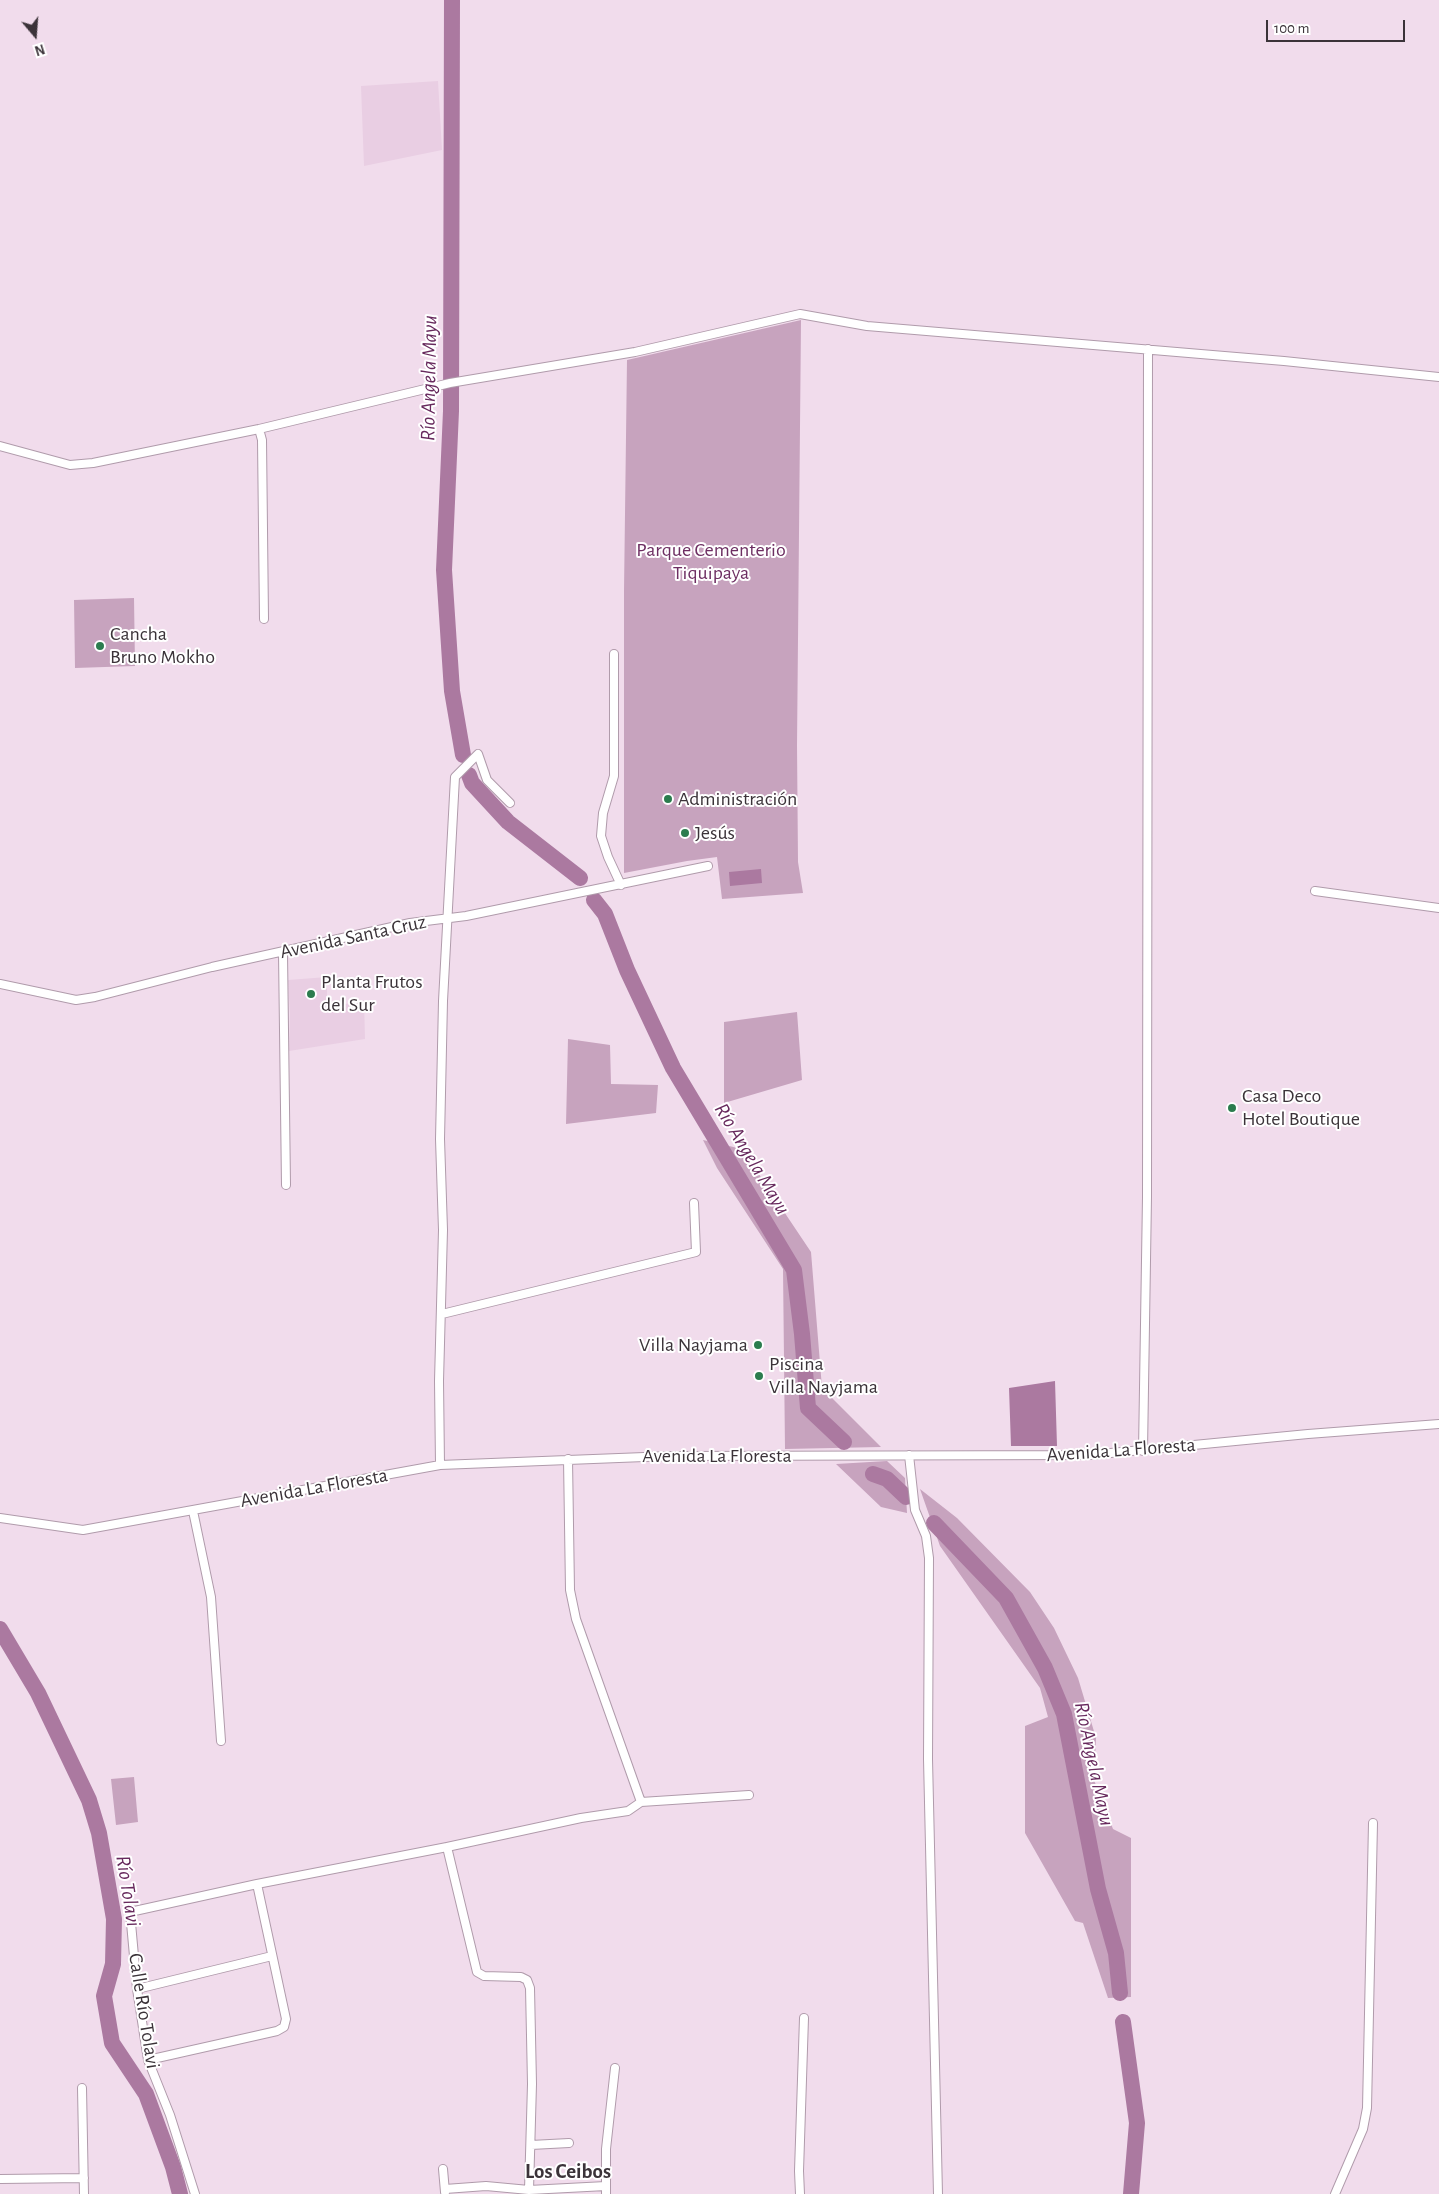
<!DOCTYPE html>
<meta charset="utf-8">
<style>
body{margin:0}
#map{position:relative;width:1439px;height:2194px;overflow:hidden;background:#f1dcec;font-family:"Alegreya Sans",sans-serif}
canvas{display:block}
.north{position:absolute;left:10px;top:10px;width:50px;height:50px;-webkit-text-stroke:4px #fff;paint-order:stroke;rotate:162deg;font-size:14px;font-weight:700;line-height:20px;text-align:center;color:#3b3339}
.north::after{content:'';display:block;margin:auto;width:18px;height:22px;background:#3b3339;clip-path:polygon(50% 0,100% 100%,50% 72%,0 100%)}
.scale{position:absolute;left:1266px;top:20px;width:139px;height:22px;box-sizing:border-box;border:2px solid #3b3339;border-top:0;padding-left:6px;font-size:15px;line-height:18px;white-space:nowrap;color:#3b3339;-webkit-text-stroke:4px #fff;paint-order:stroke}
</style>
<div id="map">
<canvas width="1439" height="2194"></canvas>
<div class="north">N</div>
<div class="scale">100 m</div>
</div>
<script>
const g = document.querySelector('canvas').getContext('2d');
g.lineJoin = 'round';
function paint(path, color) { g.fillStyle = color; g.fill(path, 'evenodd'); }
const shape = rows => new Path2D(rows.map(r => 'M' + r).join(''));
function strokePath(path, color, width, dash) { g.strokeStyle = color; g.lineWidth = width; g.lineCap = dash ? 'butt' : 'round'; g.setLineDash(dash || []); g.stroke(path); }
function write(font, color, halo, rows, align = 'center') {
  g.font = font + ' "Alegreya Sans",sans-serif'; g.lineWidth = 4; g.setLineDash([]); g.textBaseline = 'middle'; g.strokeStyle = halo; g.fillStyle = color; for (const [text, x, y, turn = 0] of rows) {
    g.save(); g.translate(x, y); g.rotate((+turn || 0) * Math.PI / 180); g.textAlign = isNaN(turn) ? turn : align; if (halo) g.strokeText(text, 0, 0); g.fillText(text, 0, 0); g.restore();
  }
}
paint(shape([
 [438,81,442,150,364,166,361,86],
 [327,977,327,1008,364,1000,365,1039,289,1051,290,1014,288,980]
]), '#e9cee3');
paint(shape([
 [801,320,797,745,798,862,803,893,722,899,717,857,687,861,624,873,624,591,627,360],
 [134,598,135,666,75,668,74,600],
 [797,1012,802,1080,724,1103,724,1022],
 [568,1039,610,1045,611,1084,658,1085,656,1113,566,1124],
 [703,1140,742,1149,811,1252,822,1388,881,1447,785,1449,783,1269,717,1168],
 [887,1461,905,1478,907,1513,881,1507,836,1464],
 [920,1489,957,1518,1030,1592,1054,1628,1078,1678,1096,1738,1094,1780,1113,1829,1131,1838,1131,1997,1108,1998,1083,1923,1075,1921,1025,1833,1025,1726,1048,1717,1040,1688,940,1546],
 [134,1777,138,1822,116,1825,111,1779]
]), '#c7a3be');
paint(shape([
 [761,869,762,883,730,886,729,872],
 [1055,1381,1057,1446,1011,1446,1009,1388]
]), '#ab79a0');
strokePath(shape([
 [452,0,451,411,444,570,452,691,463,755],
 [469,775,472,783,508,822,580,878],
 [594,900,605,914,627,970,673,1068,794,1270,802,1334,808,1408,844,1442],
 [873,1474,887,1479,906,1497],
 [934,1523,1006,1598,1045,1668,1064,1714,1098,1889,1116,1953,1120,1993],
 [0,1629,38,1693,89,1800,99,1833,114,1919,113,1964,104,1996,112,2043,146,2094,173,2167,180,2194],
 [1123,2022,1137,2123,1131,2194]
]), '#ab79a0', 16);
const street = shape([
 [259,429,262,440,264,619],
 [0,446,70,465,93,463,259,429,450,383,635,352,800,314,867,326,1284,361,1439,377],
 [614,654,614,776,603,813,601,836,608,857,621,885],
 [1315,891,1439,908],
 [283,953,286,1185],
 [0,984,76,1000,95,997,212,967,410,923,466,916,708,866],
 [442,1314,696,1252,694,1203],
 [1143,1451,1147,1197,1148,349],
 [909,1455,915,1510,926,1536,929,1558,928,1759,938,2194],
 [568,1459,570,1590,576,1619,641,1802],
 [440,1465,439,1381,443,1230,440,1139,443,1001,455,777,478,754,487,780,510,803],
 [193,1511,211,1597,221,1741],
 [0,1518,83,1530,440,1465,670,1456,1090,1455,1308,1434,1439,1424],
 [447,1847,477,1972,484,1976,521,1977,527,1980,530,1988,532,2084,529,2190],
 [137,1989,272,1956],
 [148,2060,277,2031,284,2027,286,2019,257,1884],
 [82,2088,84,2194],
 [531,2145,569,2143],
 [443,2169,445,2192],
 [0,2179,84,2178],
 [445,2189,486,2186,529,2190,606,2186],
 [195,2194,170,2115,148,2060,137,1989,130,1912,257,1884,447,1847,581,1818,628,1811,641,1802,749,1795],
 [606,2194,606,2149,615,2068],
 [800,2194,799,2171,804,2018],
 [1335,2194,1363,2129,1367,2108,1373,1823]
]);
strokePath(street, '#b09bab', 10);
strokePath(street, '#fff', 8);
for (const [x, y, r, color] of [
 [100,646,5,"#2b7c4e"],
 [668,799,5,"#2b7c4e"],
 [685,833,5,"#2b7c4e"],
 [311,994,5,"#2b7c4e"],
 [1232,1108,5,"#2b7c4e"],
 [758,1345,5,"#2b7c4e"],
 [759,1376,5,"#2b7c4e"]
]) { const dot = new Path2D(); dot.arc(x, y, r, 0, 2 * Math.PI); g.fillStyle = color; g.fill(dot); strokePath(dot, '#fff', 2); }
write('20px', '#6d2e62', '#fff', [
 ["Parque Cementerio",711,550],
 ["Tiquipaya",711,573]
]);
write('20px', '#3b3339', '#fff', [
 ["Cancha",110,634],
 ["Bruno Mokho",110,657],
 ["Administración",678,799],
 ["Jesús",695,833],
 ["Planta Frutos",321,982],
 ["del Sur",321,1005],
 ["Casa Deco",1242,1096],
 ["Hotel Boutique",1242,1119],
 ["Villa Nayjama",748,1345,"right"],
 ["Piscina",769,1364],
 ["Villa Nayjama",769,1387]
], 'left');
write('20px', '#3b3339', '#fff', [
 ["Avenida Santa Cruz",353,937,-12],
 ["Avenida La Floresta",1121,1450,-4],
 ["Avenida La Floresta",717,1456],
 ["Avenida La Floresta",314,1488,-10],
 ["Calle Río Tolavi",144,2011,81]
]);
write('italic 21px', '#67295d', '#fff', [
 ["Río Angela Mayu",429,378,-89],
 ["Río Angela Mayu",752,1159,59],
 ["Río Angela Mayu",1094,1764,78],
 ["Río Tolavi",128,1891,81]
]);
write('bold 21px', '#3b3339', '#fff', [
 ["Los Ceibos",568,2172]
]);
</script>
